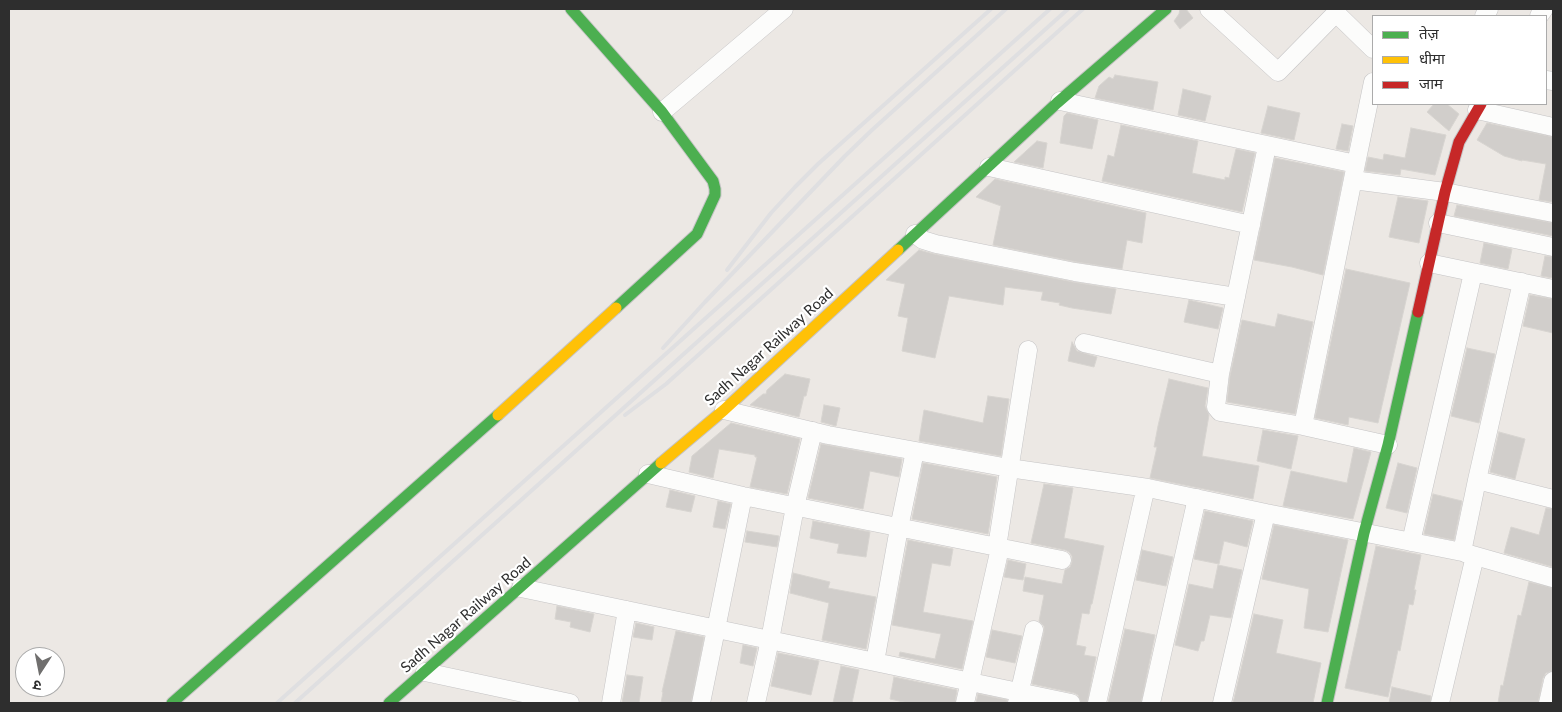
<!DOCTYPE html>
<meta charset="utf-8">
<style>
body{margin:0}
#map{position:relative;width:1562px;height:712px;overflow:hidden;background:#ece8e4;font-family:Lato,"Noto Sans Devanagari",sans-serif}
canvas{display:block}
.frame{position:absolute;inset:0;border:10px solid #2e2e2e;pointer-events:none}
.legend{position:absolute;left:1372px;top:15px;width:175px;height:90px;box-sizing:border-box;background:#fff;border:1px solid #ababab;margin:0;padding:6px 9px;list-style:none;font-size:15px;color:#2e2e2e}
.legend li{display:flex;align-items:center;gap:10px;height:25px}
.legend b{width:25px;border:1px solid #ababab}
.north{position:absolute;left:15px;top:647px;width:50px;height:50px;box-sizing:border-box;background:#fff;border:1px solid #ababab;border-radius:50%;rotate:191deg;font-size:14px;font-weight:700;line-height:20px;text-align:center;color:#2e2e2e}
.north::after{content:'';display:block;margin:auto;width:18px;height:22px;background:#706f6e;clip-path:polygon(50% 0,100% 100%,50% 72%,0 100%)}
</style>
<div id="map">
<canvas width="1562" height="712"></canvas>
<div class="frame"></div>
<ul class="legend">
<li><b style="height:6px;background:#4caf50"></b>तेज़</li>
<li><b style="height:6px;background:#ffc107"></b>धीमा</li>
<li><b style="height:6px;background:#c62828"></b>जाम</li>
</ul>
<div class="north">उ</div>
</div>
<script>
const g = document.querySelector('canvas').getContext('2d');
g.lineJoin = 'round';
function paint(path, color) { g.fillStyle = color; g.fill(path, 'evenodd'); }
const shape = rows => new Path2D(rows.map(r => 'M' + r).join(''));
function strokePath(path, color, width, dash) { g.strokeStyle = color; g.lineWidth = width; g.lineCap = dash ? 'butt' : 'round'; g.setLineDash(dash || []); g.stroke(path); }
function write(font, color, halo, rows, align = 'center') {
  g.font = font + ' Lato,sans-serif'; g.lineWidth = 4.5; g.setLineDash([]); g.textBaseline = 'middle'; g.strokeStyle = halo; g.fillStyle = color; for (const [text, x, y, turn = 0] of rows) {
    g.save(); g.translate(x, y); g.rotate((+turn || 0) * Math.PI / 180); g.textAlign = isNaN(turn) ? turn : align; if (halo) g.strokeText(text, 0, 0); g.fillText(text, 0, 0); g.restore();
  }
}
const building = shape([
 [1180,9,1186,9,1193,18,1180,29,1174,21,1179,14,1180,9],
 [1115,75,1158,82,1153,110,1095,98,1099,86,1109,77,1113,79,1115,75],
 [1183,89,1211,96,1205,121,1178,115,1183,89],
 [1434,104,1447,104,1459,114,1449,131,1427,112,1434,104],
 [1268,106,1300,113,1294,140,1261,133,1268,106],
 [1067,113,1098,120,1092,149,1060,143,1064,116,1067,113],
 [1487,123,1553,137,1553,202,1539,200,1546,164,1522,160,1522,161,1504,156,1477,140,1487,123],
 [1342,124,1353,126,1348,151,1336,149,1342,124],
 [1121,125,1198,141,1192,173,1225,180,1225,177,1229,178,1236,149,1255,153,1242,212,1102,181,1108,155,1114,157,1121,125],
 [1411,128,1446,135,1435,175,1401,169,1400,175,1365,171,1368,157,1383,160,1384,154,1405,158,1411,128],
 [1037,141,1047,143,1043,168,1014,162,1037,141],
 [1275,158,1344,172,1323,275,1292,267,1254,260,1275,158],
 [995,179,1146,213,1142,243,1127,240,1122,269,1077,262,993,245,1001,206,976,197,995,179],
 [1398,197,1428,201,1419,243,1389,237,1398,197],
 [1457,205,1553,223,1553,236,1454,216,1457,205],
 [1484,243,1512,249,1508,269,1480,263,1484,243],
 [919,250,934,254,1073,282,1116,289,1111,314,1072,308,1059,305,1060,303,1041,300,1043,292,1005,287,1003,305,949,296,935,358,902,351,908,318,898,316,905,284,886,280,919,250],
 [1545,256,1553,257,1553,278,1541,276,1545,256],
 [1346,269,1410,283,1378,423,1349,417,1348,425,1315,418,1346,269],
 [1530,295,1553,299,1553,333,1523,326,1530,295],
 [1189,300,1223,308,1218,329,1184,322,1189,300],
 [1278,314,1313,322,1295,414,1227,402,1230,376,1242,320,1275,327,1278,314],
 [1072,342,1077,351,1097,357,1094,367,1068,361,1072,342],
 [1467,348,1495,354,1479,423,1451,416,1467,348],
 [785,374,810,379,806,396,804,396,799,417,750,405,763,394,766,394,767,390,785,374],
 [1169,379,1208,388,1205,406,1209,415,1202,456,1259,466,1253,499,1150,478,1157,447,1154,447,1158,426,1169,379],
 [988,396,1009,399,1001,456,919,441,924,410,983,423,988,396],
 [824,405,840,408,836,426,821,422,824,405],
 [731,423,800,439,787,494,750,487,757,457,755,457,755,455,719,449,713,478,689,472,692,456,731,423],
 [1263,430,1298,436,1291,469,1257,461,1263,430],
 [1499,432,1525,439,1515,479,1490,472,1499,432],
 [821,444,902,459,899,477,870,471,863,509,808,498,821,444],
 [1354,448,1371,452,1353,519,1283,506,1291,471,1347,483,1354,448],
 [923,463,997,477,988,534,912,519,923,463],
 [1398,463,1417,468,1407,513,1386,508,1398,463],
 [1044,484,1073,488,1064,538,1104,546,1092,604,1091,604,1089,614,1082,613,1076,645,1086,647,1084,655,1096,657,1087,703,1081,703,1078,695,1074,693,1032,684,1044,632,1044,626,1039,621,1044,595,1023,591,1025,577,1062,584,1065,570,1070,567,1072,562,1072,556,1069,552,1065,550,1031,543,1044,484],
 [670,490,695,496,691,512,666,507,670,490],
 [1433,494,1462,501,1454,540,1424,534,1433,494],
 [718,501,731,504,725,529,713,527,718,501],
 [1546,508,1553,509,1553,567,1504,553,1511,527,1539,535,1546,508],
 [1205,511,1253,521,1247,547,1224,541,1219,564,1194,559,1205,511],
 [813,521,870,532,866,557,837,553,839,544,810,538,813,521],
 [1274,525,1348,540,1328,632,1304,628,1309,589,1262,579,1274,525],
 [747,531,779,536,777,547,745,542,747,531],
 [908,540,953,549,950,566,932,563,923,612,973,621,962,669,899,656,900,652,935,659,941,634,892,625,908,540],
 [1376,546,1421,555,1414,590,1416,590,1413,605,1409,604,1400,651,1398,650,1388,697,1345,688,1376,546],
 [1142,550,1173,557,1166,586,1136,580,1142,550],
 [1008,560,1026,564,1023,580,1004,577,1008,560],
 [1218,565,1242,570,1231,618,1210,615,1204,641,1201,641,1198,651,1175,645,1189,584,1213,589,1218,565],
 [793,573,830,582,828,588,876,597,866,649,822,640,829,603,790,593,793,573],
 [1529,582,1553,588,1553,663,1552,671,1546,673,1543,678,1538,703,1498,703,1501,685,1503,686,1518,615,1521,616,1529,582],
 [557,606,594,614,590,632,570,627,571,622,555,619,557,606],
 [1254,614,1283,620,1276,653,1321,663,1313,703,1233,703,1254,614],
 [636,623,654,627,652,640,633,637,636,623],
 [1125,629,1155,635,1141,703,1108,703,1125,629],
 [992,630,1022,636,1015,663,986,657,992,630],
 [676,631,704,637,691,703,661,703,663,692,662,692,676,631],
 [743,645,757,648,753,666,740,663,743,645],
 [778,653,819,661,811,695,771,686,778,653],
 [841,666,859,670,852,703,833,703,841,666],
 [627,675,643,677,639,703,622,703,627,675],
 [894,677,957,690,955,703,908,703,890,699,894,677],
 [1392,687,1431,696,1430,703,1389,703,1392,687],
 [978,694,1007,700,1007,703,976,703,978,694]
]);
paint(building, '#d1cecb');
strokePath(building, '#d7d4d0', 1);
const street = shape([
 [1209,9,1278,72,1336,13,1373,49],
 [1484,16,1489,9],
 [1539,16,1544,9],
 [1546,80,1553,81],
 [1060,101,1356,164,1373,82],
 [1477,110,1553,127],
 [662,112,784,9],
 [1267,146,1220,374,1216,407,1220,412,1303,426],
 [1356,164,1303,426,1388,445],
 [989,167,1251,225],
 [1353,180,1445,192,1553,213],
 [1438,223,1553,247],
 [915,234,923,240,936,244,1075,272,1236,297],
 [1429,263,1553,289],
 [1522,282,1477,480,1553,499],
 [1084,343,1220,374],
 [724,410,828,435,1009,468,1148,488,1266,513],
 [648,474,743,496,1062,560],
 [1411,542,1473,273],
 [997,547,1028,350],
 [1465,553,1553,578],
 [521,588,1071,703],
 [875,662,899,528,915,451],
 [425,672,570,703],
 [611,703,627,610],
 [701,703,743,496],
 [756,703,770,640,795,507,813,431],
 [965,703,1000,548],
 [1017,703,1034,630],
 [1097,703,1145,491,1147,488],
 [1151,703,1197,498],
 [1222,703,1266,513,1462,552,1477,480],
 [1440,703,1475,556],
 [1548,703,1553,681]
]);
const fast = shape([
 [571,9,662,112,713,181,715,189,715,195,697,234,616,308],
 [898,250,1057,103,1166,9],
 [172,703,498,415],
 [389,703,661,463],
 [1327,703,1364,533,1388,445,1418,312]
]);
const slow = shape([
 [498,415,616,308],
 [661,463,724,410,898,250]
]);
const jam = shape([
 [1418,312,1445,192,1459,142,1481,104]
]);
strokePath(street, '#c5c4c5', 19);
strokePath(fast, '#c5c4c5', 13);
strokePath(slow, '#c5c4c5', 13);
strokePath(jam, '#c5c4c5', 13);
strokePath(street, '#fcfcfb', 18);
strokePath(fast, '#4caf50', 11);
strokePath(slow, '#ffc107', 11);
strokePath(jam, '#c62828', 11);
strokePath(shape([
 [727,270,771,213,795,187,818,164,991,9],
 [663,348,705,302,845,156,872,130,1006,9],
 [625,415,666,384,1083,9],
 [277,703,1050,9],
 [295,703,1068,9]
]), '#dfdfe1', 4);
write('15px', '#2e2e2e', '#fff', [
 ["Sadh Nagar Railway Road",769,347,-42],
 ["Sadh Nagar Railway Road",466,615,-41]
]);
</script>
